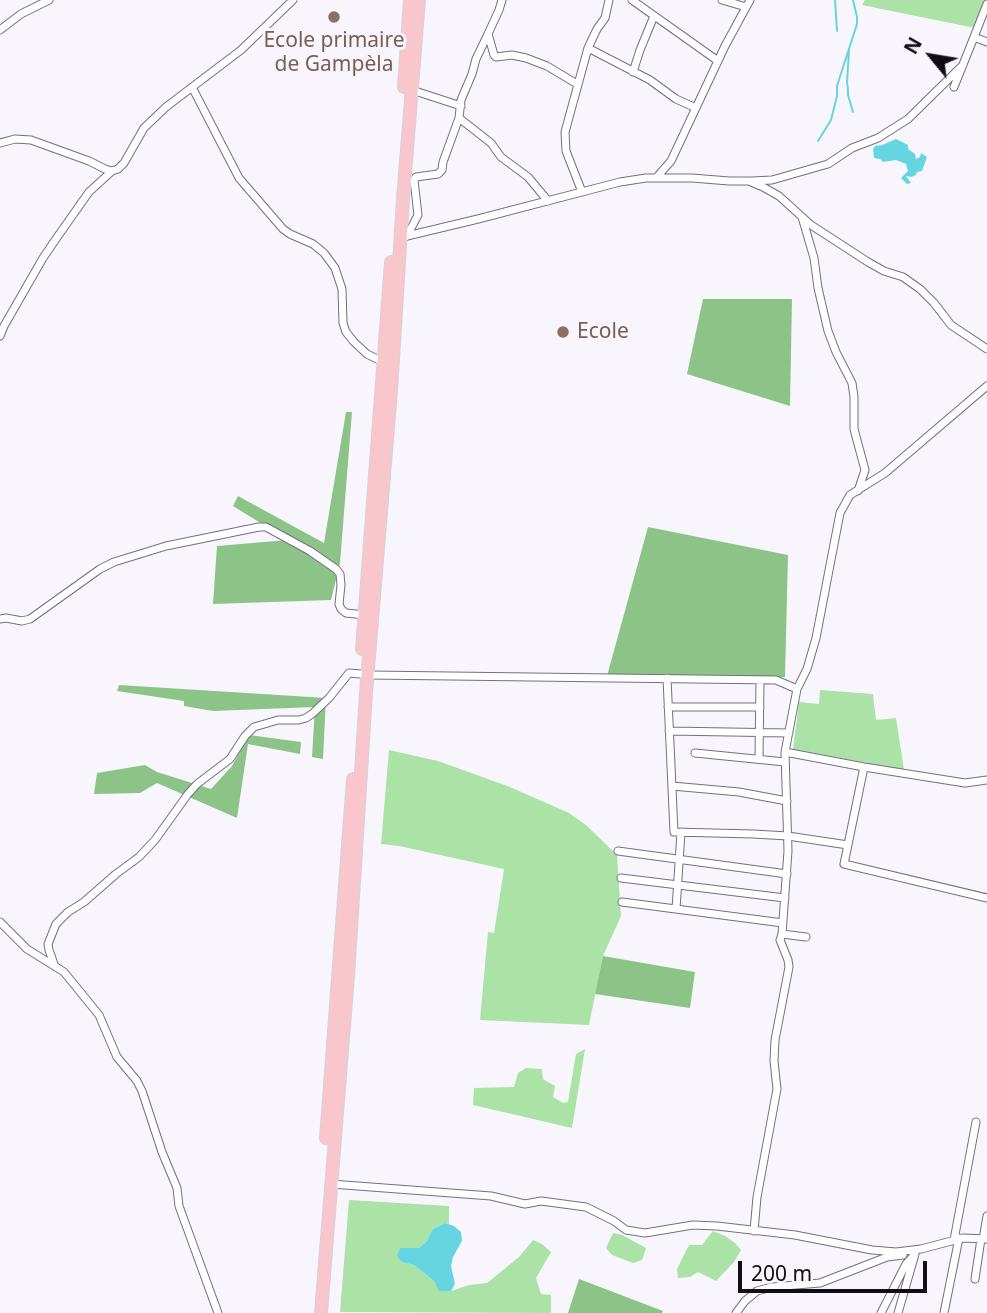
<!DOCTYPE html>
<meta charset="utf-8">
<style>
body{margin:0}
#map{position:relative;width:987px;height:1313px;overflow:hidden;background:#f8f6fc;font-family:"Noto Sans",sans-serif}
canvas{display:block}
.north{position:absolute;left:896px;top:21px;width:70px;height:70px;-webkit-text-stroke:5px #f8f6fc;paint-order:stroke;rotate:300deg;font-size:19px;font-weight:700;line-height:28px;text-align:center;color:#110d17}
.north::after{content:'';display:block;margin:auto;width:24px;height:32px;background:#110d17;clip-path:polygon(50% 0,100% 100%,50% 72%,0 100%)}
.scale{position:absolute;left:738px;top:1261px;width:189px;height:32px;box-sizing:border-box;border:4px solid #110d17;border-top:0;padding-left:9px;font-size:21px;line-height:24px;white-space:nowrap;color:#110d17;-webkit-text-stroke:5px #f8f6fc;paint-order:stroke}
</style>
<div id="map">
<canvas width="987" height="1313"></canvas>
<div class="north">N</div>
<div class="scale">200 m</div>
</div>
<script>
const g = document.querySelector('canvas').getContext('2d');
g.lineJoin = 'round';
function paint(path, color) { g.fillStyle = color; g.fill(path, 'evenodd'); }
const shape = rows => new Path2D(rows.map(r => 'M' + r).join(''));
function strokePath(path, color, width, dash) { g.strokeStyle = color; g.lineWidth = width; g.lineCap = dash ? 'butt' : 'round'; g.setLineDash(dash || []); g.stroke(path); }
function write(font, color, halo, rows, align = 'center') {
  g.font = font + ' "Noto Sans",sans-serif'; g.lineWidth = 6; g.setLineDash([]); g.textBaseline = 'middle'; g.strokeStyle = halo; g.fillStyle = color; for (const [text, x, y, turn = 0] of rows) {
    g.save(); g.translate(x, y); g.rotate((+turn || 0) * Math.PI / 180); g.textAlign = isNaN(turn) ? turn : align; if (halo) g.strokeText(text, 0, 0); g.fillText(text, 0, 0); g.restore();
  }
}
paint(shape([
 [865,0,986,0,975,28,862,5],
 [820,690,873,694,876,720,896,718,904,770,793,749,799,702,819,704],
 [389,750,438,761,510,787,569,813,586,825,617,855,621,916,603,956,589,1025,480,1020,488,932,494,933,504,869,399,846,381,844],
 [585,1049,572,1128,473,1105,474,1088,514,1087,518,1073,526,1068,542,1069,543,1079,555,1086,553,1097,563,1103,568,1102,576,1054],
 [349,1200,449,1206,449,1224,445,1223,433,1229,426,1242,419,1248,400,1248,402,1262,414,1265,435,1282,451,1291,469,1285,487,1283,519,1257,533,1240,542,1244,551,1252,536,1278,541,1294,551,1295,551,1313,340,1312],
 [713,1231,725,1236,735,1243,741,1250,734,1262,716,1281,698,1272,690,1277,678,1278,677,1269,689,1245,702,1245],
 [613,1233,622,1235,646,1248,642,1260,633,1263,612,1255,606,1248]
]), '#aae3a5');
paint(shape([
 [703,299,792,299,790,406,687,374],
 [346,412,352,412,340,563,331,600,213,604,217,546,288,540,233,506,238,496,324,543],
 [648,527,788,555,785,677,607,676],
 [119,685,326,698,323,759,312,757,315,707,213,711,184,706,184,701,117,691],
 [249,735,301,742,300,754,248,744,237,818,157,783,140,793,94,794,97,773,145,765,157,772,211,789,232,766],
 [603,956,695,972,690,1008,595,994],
 [579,1279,663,1311,662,1313,568,1313]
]), '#8cc487');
paint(shape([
 [896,139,908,145,908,149,915,154,916,159,920,157,921,153,927,157,922,171,917,172,916,175,911,177,906,176,911,183,907,184,901,178,908,171,906,164,896,160,883,162,880,159,874,158,873,149,875,146,882,145],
 [445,1223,454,1226,461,1232,462,1241,453,1257,451,1266,455,1284,451,1291,439,1291,435,1282,429,1277,414,1265,402,1262,397,1256,400,1248,419,1248,426,1242,433,1229]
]), '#65d5e1');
strokePath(shape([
 [835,0,837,31],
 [849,51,847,82,848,90,848,95,853,112],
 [818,141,831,120,837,96,837,86,857,24,857,17,853,0]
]), '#65d5e1', 2);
const minor = shape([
 [502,0,499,10,488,34,494,55,496,57,512,55,526,58,547,66,577,84],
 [632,0,718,61],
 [722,0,746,7],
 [987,4,974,37,987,42],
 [0,30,21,14,49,0],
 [588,48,650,80,676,99,696,108],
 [633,72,640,50,654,16],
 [192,87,239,178,283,229,290,234,313,244,324,253,335,268,342,289,343,323,346,332,354,342,367,354,383,362],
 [954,87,974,37],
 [412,90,461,106],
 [459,118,491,143,501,157,528,177,548,201],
 [0,143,15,139,31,140,89,161,105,169,112,171,118,169,124,163,144,128,166,107,241,50,293,0],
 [656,178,671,161,725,46,750,0],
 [752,181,772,180,828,164,852,148,878,138,908,119,963,65],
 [582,192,566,151,565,132,588,48,597,29,605,18,609,0],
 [802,217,814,258,818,288,828,331,836,352,852,383,854,397,854,429,865,470,858,491],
 [407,236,418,215,414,180,416,177,438,174,442,170,443,162,459,118,461,100,472,74,476,59,488,34],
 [401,239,407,236,478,219,620,182,646,178,692,178,729,181,749,181,763,187,779,196,811,225,868,262,884,271,903,277,920,289,934,303,951,325,987,349],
 [0,336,4,326,43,258,58,236,89,192,112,171],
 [0,619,6,618,22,621,30,619,100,569,114,562,166,546,259,527,266,527,310,551,336,569,340,574,341,585,339,604,341,609,346,613,365,615],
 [369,675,776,680,797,689],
 [667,678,674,832,753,834,788,836,848,845],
 [668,707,760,707],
 [669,731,789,733],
 [785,752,864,767,844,864,987,898],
 [695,753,785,762],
 [759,759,760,680],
 [864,767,965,783,987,780],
 [672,786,739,792,787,801],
 [618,851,787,874],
 [621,878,785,898],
 [622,902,783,923],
 [676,909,681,832],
 [0,922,27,949,64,972,99,1015,117,1057,137,1081,142,1091,162,1152,177,1188,179,1206,218,1313],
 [806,937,782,934,788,851,785,752,797,689,807,669,816,638,840,513,850,495,885,473,987,386],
 [54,964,49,950,48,944,56,924,68,912,84,902,116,874,139,857,155,840,188,794,197,784,230,759,245,736,254,727,261,725,278,720,299,720,306,718,312,714,329,698,349,673,360,674],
 [331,1184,491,1196,525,1204,541,1201,586,1207,614,1221,626,1230,645,1233,693,1225,717,1226,795,1235,872,1250,896,1252,921,1249,963,1238,987,1239],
 [754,1231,757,1197,777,1089,774,1061,775,1040,789,967,788,960,780,940,782,934],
 [983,1239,987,1216],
 [954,1240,976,1122],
 [975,1279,981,1239],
 [736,1313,745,1301,757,1291,772,1287,820,1283,887,1257,903,1255],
 [881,1313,906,1264,915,1254],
 [898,1313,915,1254],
 [944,1313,959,1238]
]);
const trunk = shape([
 [404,87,410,0],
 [362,649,391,262],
 [326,1138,353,779],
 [321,1313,348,976,366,693,391,391,403,199,419,0]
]);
strokePath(minor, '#756d87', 9);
strokePath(trunk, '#d4d3d5', 14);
strokePath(minor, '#fff', 7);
strokePath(trunk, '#f8c6cc', 12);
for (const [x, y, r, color] of [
 [334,17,7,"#8d6e63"],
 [563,332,7,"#8d6e63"]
]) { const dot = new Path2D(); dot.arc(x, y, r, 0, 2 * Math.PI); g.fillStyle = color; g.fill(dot); strokePath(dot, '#f8f6fc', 2.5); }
write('21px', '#785e54', '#f8f6fc', [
 ["Ecole primaire",334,41],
 ["de Gampèla",334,65],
 ["Ecole",577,332,"left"]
]);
</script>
